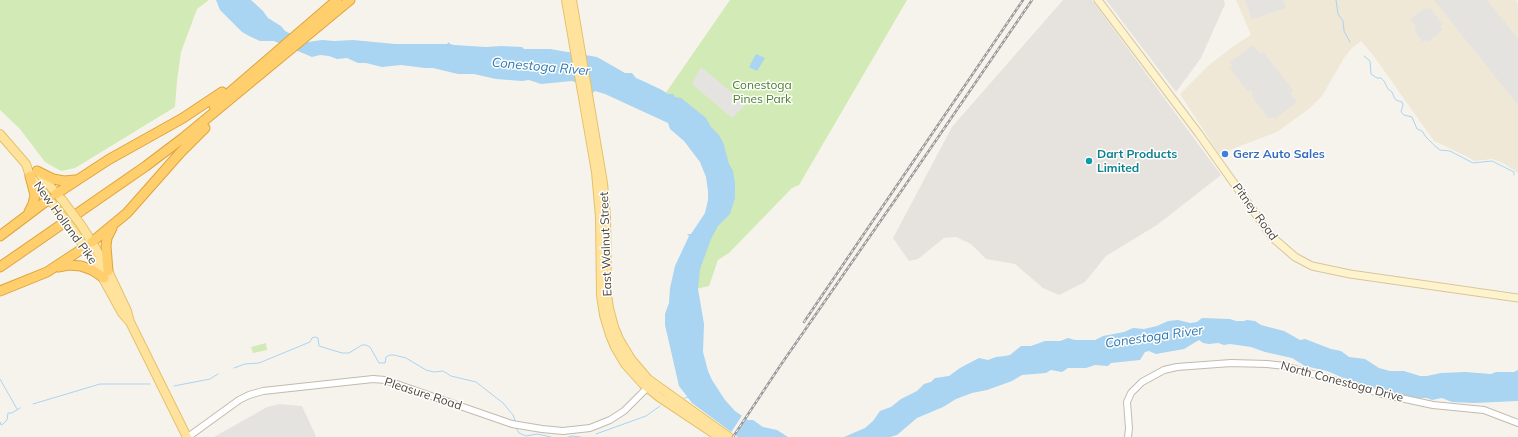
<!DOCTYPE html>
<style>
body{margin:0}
canvas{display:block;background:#f6f3ec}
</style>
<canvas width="1518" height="437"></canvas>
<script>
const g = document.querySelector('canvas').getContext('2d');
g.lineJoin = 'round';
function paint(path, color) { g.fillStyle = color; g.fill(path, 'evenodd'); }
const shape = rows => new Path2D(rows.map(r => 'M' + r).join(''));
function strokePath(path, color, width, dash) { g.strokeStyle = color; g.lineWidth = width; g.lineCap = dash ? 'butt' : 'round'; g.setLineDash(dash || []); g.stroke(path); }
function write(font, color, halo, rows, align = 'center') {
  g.font = font + ' Mulish,sans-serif'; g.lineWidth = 3; g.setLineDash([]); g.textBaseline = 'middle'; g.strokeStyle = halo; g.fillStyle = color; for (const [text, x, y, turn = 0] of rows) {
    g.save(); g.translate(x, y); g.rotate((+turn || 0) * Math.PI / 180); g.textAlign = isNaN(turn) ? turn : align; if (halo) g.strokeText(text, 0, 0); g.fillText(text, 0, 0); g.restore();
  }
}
paint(shape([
 [1063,0,1092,0,1221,175,1157,225,1106,256,1085,282,1059,295,1043,288,1015,264,986,259,971,244,956,237,944,238,918,259,909,261,893,238,952,127],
 [1106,0,1224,0,1225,4,1201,58,1176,92]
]), '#e6e2dd');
paint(shape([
 [1236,0,1516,0,1518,2,1518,173,1503,163,1492,159,1474,161,1468,157,1434,141,1373,55,1361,41,1352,48,1344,58,1322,96,1310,108,1277,132,1219,154,1180,94,1209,65,1235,45,1251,35]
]), '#efe8d6');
paint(shape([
 [0,0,209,0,197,9,181,52,177,81,175,107,75,168,61,171,45,162,20,129,0,110],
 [730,0,907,0,799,185,792,188,729,253,718,260,709,286,684,292,717,173,665,94],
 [266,343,267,350,253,353,251,347]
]), '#d2eab5');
paint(shape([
 [1245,0,1283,0,1286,8,1252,19],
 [1434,0,1487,0,1518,39,1518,105],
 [1425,8,1427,10,1430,8,1443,25,1440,27,1442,30,1428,42,1426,40,1423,42,1414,30,1417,27,1410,19],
 [1253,45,1260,54,1263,52,1293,90,1290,93,1297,102,1275,119,1273,117,1269,119,1251,95,1253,93,1251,90,1248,92,1229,67,1232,65,1230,62],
 [701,67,746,104,732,118,692,84],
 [280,404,302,406,316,436,315,437,214,437,267,407]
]), '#e5e3e0');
paint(shape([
 [216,0,251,0,263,11,268,18,281,26,285,31,308,42,322,40,334,41,353,40,395,44,447,44,449,42,450,44,454,45,486,47,501,46,522,47,524,49,550,49,597,57,625,73,632,73,636,78,643,81,662,90,668,94,673,94,675,97,681,98,706,118,711,127,718,134,723,142,729,164,733,171,735,183,735,198,730,214,718,226,711,239,700,269,698,289,704,324,703,352,708,371,712,380,725,400,735,411,748,420,753,420,763,427,777,430,788,437,738,437,692,403,679,386,665,325,665,314,669,303,670,288,675,266,689,236,687,234,691,234,705,213,708,200,708,191,706,177,700,162,684,141,670,129,668,123,605,94,595,91,593,93,578,83,572,81,541,84,529,80,522,81,496,79,474,74,458,74,433,68,425,68,401,65,382,67,366,63,358,63,347,58,337,59,329,56,320,55,312,57,274,41,260,41,249,36,242,32,220,10],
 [756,54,765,58,757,71,749,67],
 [1202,318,1230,319,1236,321,1244,321,1247,320,1255,321,1261,325,1284,331,1300,340,1305,339,1331,349,1341,351,1349,357,1365,359,1379,368,1390,371,1404,371,1420,376,1427,376,1441,373,1465,372,1491,374,1496,372,1514,372,1518,370,1518,401,1474,403,1452,402,1442,398,1432,400,1427,398,1416,398,1373,387,1341,377,1327,371,1305,366,1292,358,1265,352,1251,347,1230,344,1224,345,1218,343,1209,344,1203,343,1199,340,1184,349,1156,354,1149,351,1145,352,1140,360,1111,363,1108,366,1095,365,1086,368,1068,368,1062,372,1051,370,1046,373,1022,375,1012,381,987,390,972,393,956,399,943,407,917,418,897,435,890,437,844,437,865,428,873,421,880,411,891,407,901,399,917,391,924,384,931,382,935,378,949,376,960,368,979,358,988,360,996,357,1005,356,1010,355,1021,346,1031,346,1045,341,1060,341,1068,338,1075,340,1095,340,1103,336,1124,332,1133,328,1144,329,1157,326,1168,321,1178,320,1190,323,1197,322]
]), '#a9d4f2');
paint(shape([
 [743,414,747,417,734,437,730,434]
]), '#f6f3ec');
strokePath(shape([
 [1336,0,1338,14,1343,21,1344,31,1350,42],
 [1364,56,1370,61,1371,74,1377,78,1381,78,1384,81,1388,89,1392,92,1394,97,1396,100,1402,102,1403,105,1401,112,1404,115,1412,117,1417,129,1422,131,1426,137,1435,146,1440,150,1450,151,1473,163,1492,161,1514,172,1514,175],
 [234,368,245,364,259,363,310,342,312,338,315,337,318,338,319,346,342,353,349,353,362,345,366,345,370,347,379,363,385,363,386,357,390,355,394,355,406,358,426,370,434,372,443,371,451,376,476,382,503,403,513,415,516,423],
 [0,379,17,409],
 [174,386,210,379,218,374],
 [682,399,688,397],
 [33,404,100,384,150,384],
 [0,422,1,425,3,424,7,420,8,413,12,413,20,408],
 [516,428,519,433,526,436,537,434,551,437],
 [596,434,646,416,660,406],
 [568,437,572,436,581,437]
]), '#a9d4f2', 1);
const tertiary = shape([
 [188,437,239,400,249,395,263,391,373,379,385,380,512,424,542,429,563,431,590,428,610,420,624,411,650,385],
 [1128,437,1129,428,1127,402,1131,393,1142,382,1164,370,1177,367,1231,363,1267,364,1285,366,1382,394,1433,405,1484,410,1518,423]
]);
const secondary = shape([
 [1098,0,1199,134,1272,237,1295,257,1312,266,1350,274,1518,298]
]);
const primary = shape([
 [566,0,596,172,600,217,601,295,604,315,610,335,615,347,625,364,643,384,659,397,719,437],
 [572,0,603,183,606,217,607,295,609,308,614,327,619,339,631,359,648,379,729,437],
 [0,134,26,164,30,176,52,203],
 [37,171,63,201],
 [81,225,95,247,108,271,127,311,130,322,187,437],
 [73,230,94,262,122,313,129,321]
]);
const motorway = shape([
 [214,106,337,0],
 [37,171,53,179,64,181,75,180],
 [56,194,108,160,183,118,222,92],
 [29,212,33,204,35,195,30,176],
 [0,236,49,199],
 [92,242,127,213,180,153,205,128],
 [0,267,146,166,183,138,350,0],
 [58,267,69,265,81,266,92,270,104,278],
 [108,271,106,246,107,238,112,228],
 [0,291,47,272,85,247]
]);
strokePath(tertiary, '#c2bbae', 8);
strokePath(secondary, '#d6c79b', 9);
strokePath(primary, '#e6c16a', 10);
strokePath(motorway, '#e0a43c', 11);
strokePath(tertiary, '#fff', 6);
strokePath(secondary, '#fff3cd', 7);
strokePath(primary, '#ffe39c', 8);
strokePath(motorway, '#ffcf6e', 9);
const rail = shape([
 [804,322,1023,0],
 [733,437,780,366,902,190,1032,0]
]);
strokePath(rail, '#9a9a9a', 2.5);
strokePath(rail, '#fff', 1, [3]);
const primaryBridge = shape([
 [63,201,81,225],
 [55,207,73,230]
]);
strokePath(primaryBridge, '#e6c16a', 10, []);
strokePath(primaryBridge, '#ffe39c', 8);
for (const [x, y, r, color] of [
 [1225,154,4,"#3f7fe0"],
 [1089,161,4,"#0f9aa8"]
]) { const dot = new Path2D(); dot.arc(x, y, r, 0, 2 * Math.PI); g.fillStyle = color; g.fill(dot); strokePath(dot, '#fff', 1.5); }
write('12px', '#4a7f2a', '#fff', [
 ["Conestoga",762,85],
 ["Pines Park",762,99]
]);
write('bold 12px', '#0d838f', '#fff', [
 ["Dart Products",1097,154],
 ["Limited",1097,168]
], 'left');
write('bold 12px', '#366cbe', '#fff', [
 ["Gerz Auto Sales",1233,154]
], 'left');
write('12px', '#4b4439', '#fff', [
 ["Pitney Road",1255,212,54],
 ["New Holland Pike",65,223,54],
 ["East Walnut Street",606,244,-92],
 ["North Conestoga Drive",1342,382,15],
 ["Pleasure Road",423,394,18]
]);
write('italic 13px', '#2e7ab2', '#fff', [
 ["Conestoga River",541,67,5],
 ["Conestoga River",1154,337,-8]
]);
</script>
